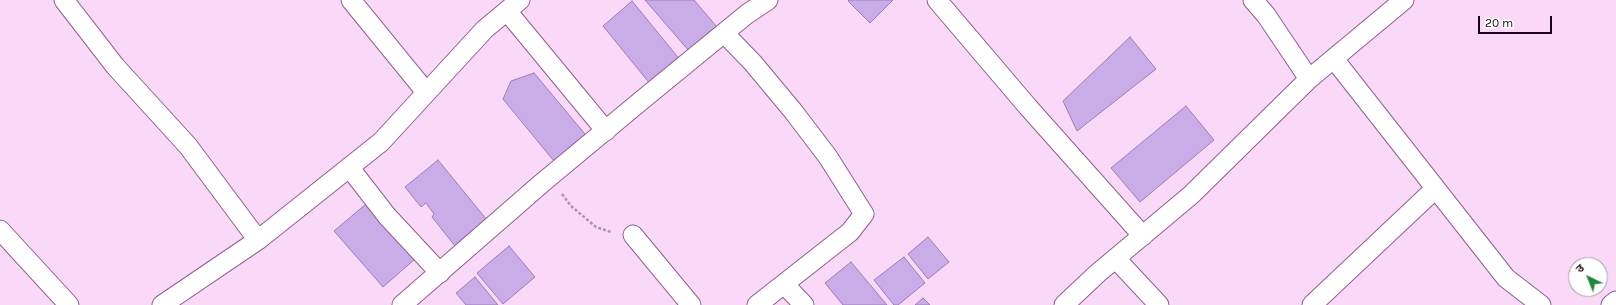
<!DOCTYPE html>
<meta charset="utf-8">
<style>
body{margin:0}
#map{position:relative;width:1616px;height:305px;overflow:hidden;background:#fad9f8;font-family:Karla,"Noto Sans Devanagari",sans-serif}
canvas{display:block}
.north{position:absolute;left:1568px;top:257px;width:40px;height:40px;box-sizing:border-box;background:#fff;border:1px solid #a39ca3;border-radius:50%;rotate:317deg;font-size:11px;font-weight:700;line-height:16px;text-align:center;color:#1a081a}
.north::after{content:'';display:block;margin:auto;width:14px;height:18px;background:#22863a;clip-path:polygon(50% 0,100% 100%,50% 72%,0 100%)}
.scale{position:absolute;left:1478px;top:16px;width:74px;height:18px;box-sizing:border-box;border:2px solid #1a081a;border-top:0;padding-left:5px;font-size:12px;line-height:14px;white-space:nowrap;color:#1a081a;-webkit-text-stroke:3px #fff;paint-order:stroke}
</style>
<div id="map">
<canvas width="1616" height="305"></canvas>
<div class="north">उ</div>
<div class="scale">20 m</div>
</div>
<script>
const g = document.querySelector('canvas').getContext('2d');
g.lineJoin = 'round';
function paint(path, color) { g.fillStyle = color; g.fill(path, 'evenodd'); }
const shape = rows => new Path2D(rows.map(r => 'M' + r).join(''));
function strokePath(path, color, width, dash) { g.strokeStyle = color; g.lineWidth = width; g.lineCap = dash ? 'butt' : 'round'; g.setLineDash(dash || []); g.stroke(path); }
const building = shape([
 [645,0,694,0,717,27,689,51,645,0],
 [849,0,893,0,870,23,848,1,849,0],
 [632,1,681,61,651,85,603,26,632,1],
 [1130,37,1156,69,1077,131,1063,101,1130,37],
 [534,73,590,140,558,166,503,99,511,81,534,73],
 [1186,106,1214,140,1140,202,1111,168,1186,106],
 [438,160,487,220,455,246,432,217,434,214,426,203,421,207,405,187,438,160],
 [366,204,415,259,383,287,334,231,366,204],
 [928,237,949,262,928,279,908,254,928,237],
 [509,246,535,277,503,304,477,273,509,246],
 [904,257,925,283,898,305,894,305,874,280,904,257],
 [851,262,887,305,843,305,825,283,851,262],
 [475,277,498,305,466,305,456,293,475,277],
 [923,298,930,305,915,305,923,298]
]);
paint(building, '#caace8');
strokePath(building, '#9c7eb8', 1);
const minor = shape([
 [64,0,115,66,188,146,258,240],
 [351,0,426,92],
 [937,0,1028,107,1143,236],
 [1253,0,1266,15,1309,79],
 [507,11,606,131],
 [724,33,753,63,793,111,828,157,864,214,850,232,757,305],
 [1334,59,1506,278,1541,305],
 [349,167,387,216,440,273],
 [0,230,69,305],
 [633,235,691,305],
 [1116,259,1159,305],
 [784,284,804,305],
 [162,305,258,240,381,142,485,29,520,0],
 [402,305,542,183,642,100,747,14,768,0],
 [1064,305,1098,273,1191,195,1309,79,1404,0],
 [1312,305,1435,189],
 [1611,305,1616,301]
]);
strokePath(minor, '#8f608e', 21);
strokePath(shape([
 [562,194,571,206,596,227,611,232]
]), '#af93ad', 2.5, [3, 2]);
strokePath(minor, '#fff', 19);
</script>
